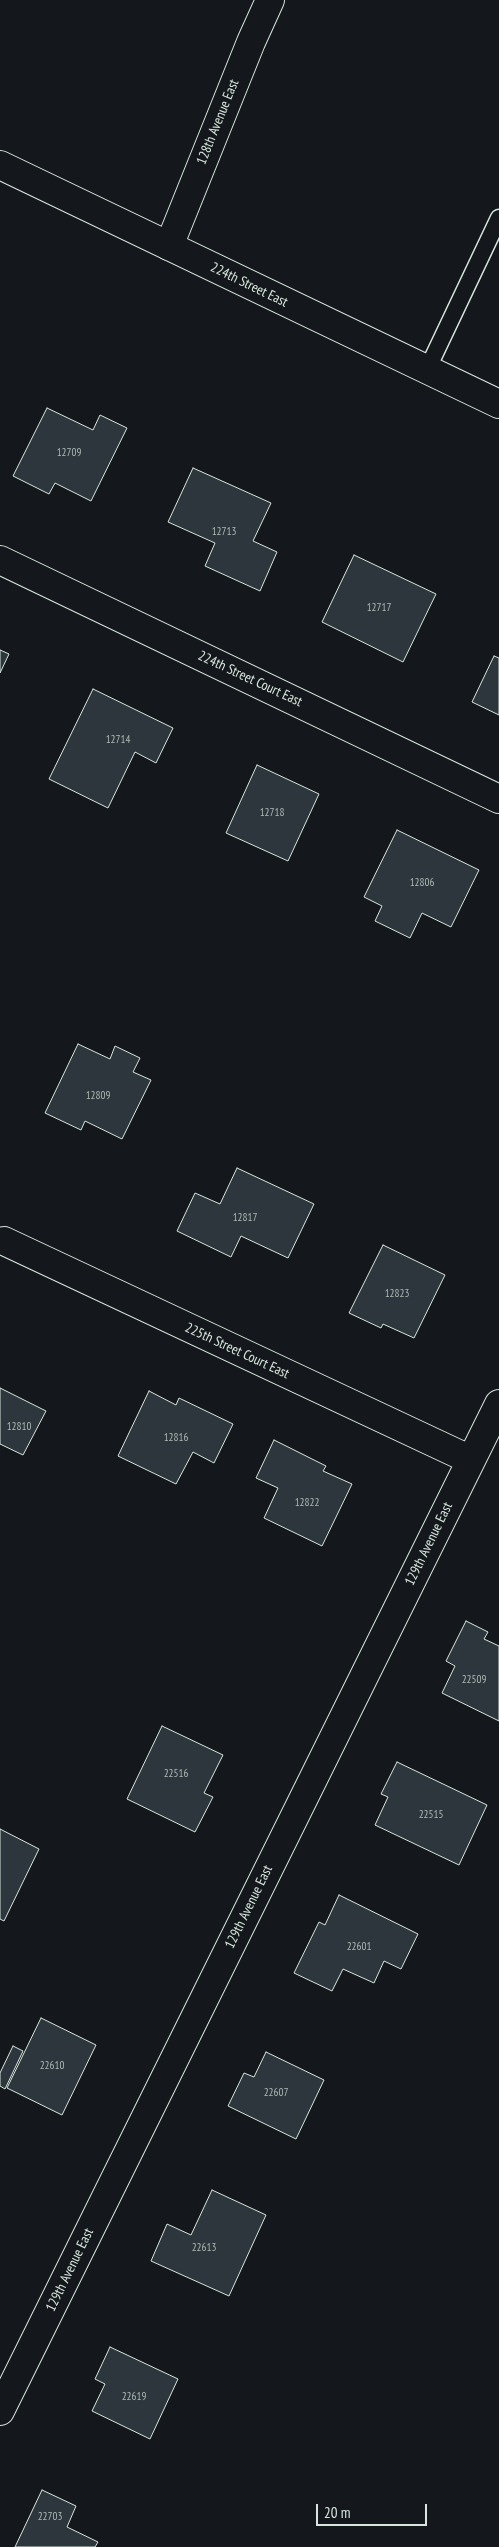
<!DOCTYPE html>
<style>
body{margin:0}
#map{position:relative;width:499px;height:2547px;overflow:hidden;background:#14181c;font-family:"PT Sans Narrow",sans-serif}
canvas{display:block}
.scale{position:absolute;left:316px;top:2504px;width:111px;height:22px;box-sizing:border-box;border:2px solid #d8e6dc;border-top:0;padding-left:6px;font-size:15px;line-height:18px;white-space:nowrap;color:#d8e6dc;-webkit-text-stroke:4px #14181c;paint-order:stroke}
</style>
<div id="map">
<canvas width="499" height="2547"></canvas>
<div class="scale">20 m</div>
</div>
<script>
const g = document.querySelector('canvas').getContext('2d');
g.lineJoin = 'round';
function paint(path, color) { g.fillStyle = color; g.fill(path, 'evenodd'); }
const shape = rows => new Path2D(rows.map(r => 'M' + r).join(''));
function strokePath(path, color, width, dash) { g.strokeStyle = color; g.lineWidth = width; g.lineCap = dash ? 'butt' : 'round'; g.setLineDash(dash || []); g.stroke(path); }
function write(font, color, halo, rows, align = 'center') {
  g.font = font + ' "PT Sans Narrow",sans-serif'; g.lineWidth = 4; g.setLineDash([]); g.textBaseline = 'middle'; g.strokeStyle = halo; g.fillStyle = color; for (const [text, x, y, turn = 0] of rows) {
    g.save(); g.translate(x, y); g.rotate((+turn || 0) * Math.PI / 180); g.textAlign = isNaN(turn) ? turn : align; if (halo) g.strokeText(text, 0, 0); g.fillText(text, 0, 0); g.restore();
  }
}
const building = shape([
 [47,408,93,430,100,415,127,428,91,501,55,483,49,494,13,476,47,408],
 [193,468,271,503,253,541,277,552,260,591,205,566,215,543,168,522,193,468],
 [354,555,436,594,403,662,322,622,354,555],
 [0,650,9,654,0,673,0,650],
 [494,656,499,658,499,715,472,702,494,656],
 [93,689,173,728,156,763,135,752,108,808,49,779,93,689],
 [257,765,319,794,288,861,226,833,257,765],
 [397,830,479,870,451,927,422,913,410,938,375,921,382,906,364,897,397,830],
 [78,1044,110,1059,115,1046,140,1058,133,1072,151,1080,122,1139,85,1121,81,1130,45,1113,78,1044],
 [237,1168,314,1204,288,1258,241,1236,231,1257,177,1231,195,1193,220,1204,237,1168],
 [383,1245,445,1275,414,1338,383,1324,381,1328,349,1313,383,1245],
 [0,1388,46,1411,23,1455,0,1444,0,1388],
 [149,1391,176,1405,179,1398,233,1424,214,1463,193,1452,176,1484,118,1456,149,1391],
 [274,1440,326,1466,323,1471,352,1484,322,1546,264,1518,278,1488,256,1478,274,1440],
 [466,1621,488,1632,484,1639,499,1646,499,1721,442,1693,455,1666,446,1661,466,1621],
 [162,1726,223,1755,204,1793,213,1797,195,1832,127,1799,162,1726],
 [397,1762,487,1805,459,1865,375,1825,388,1797,381,1794,397,1762],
 [0,1829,39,1849,4,1921,0,1919,0,1829],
 [339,1895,418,1934,401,1969,384,1961,374,1983,343,1969,332,1991,294,1973,319,1922,325,1925,339,1895],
 [41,2018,96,2045,62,2115,7,2088,41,2018],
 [13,2046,23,2051,5,2089,0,2086,0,2073,13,2046],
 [266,2052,324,2080,296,2139,228,2106,244,2073,254,2077,266,2052],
 [212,2190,266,2215,229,2296,151,2261,167,2224,191,2235,212,2190],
 [110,2347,178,2379,150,2439,92,2411,105,2384,95,2379,110,2347],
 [42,2490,76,2506,67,2527,98,2542,95,2547,15,2547,42,2490]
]);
paint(building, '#2c363c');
strokePath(building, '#d8e6dc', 1);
const lane = shape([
 [427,370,499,218]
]);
const street = shape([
 [169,246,251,42,270,0],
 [0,560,499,799],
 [4,1241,471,1460],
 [0,2411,499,1404]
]);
const secondary = shape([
 [0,165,499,404]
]);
strokePath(lane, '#d8e6dc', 19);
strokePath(street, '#d8e6dc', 30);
strokePath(secondary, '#d8e6dc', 30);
strokePath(lane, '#14181c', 16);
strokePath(street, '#14181c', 28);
strokePath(secondary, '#14181c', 28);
write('11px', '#adbab4', null, [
 ["12709",69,453],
 ["12713",224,532],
 ["12717",379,608],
 ["12714",118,740],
 ["12718",272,813],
 ["12806",422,883],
 ["12809",98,1096],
 ["12817",245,1218],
 ["12823",397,1294],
 ["12810",19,1427],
 ["12816",176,1438],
 ["12822",307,1503],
 ["22509",474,1680],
 ["22516",176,1774],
 ["22515",431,1815],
 ["22601",359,1947],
 ["22610",52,2066],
 ["22607",276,2093],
 ["22613",204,2248],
 ["22619",134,2397],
 ["22703",50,2517]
]);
write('14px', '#d8e6dc', '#14181c', [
 ["128th Avenue East",218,122,-68],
 ["224th Street East",249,285,26],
 ["224th Street Court East",250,679,25],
 ["225th Street Court East",237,1351,25],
 ["129th Avenue East",429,1544,-64],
 ["129th Avenue East",249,1907,-64],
 ["129th Avenue East",70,2270,-64]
]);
</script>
